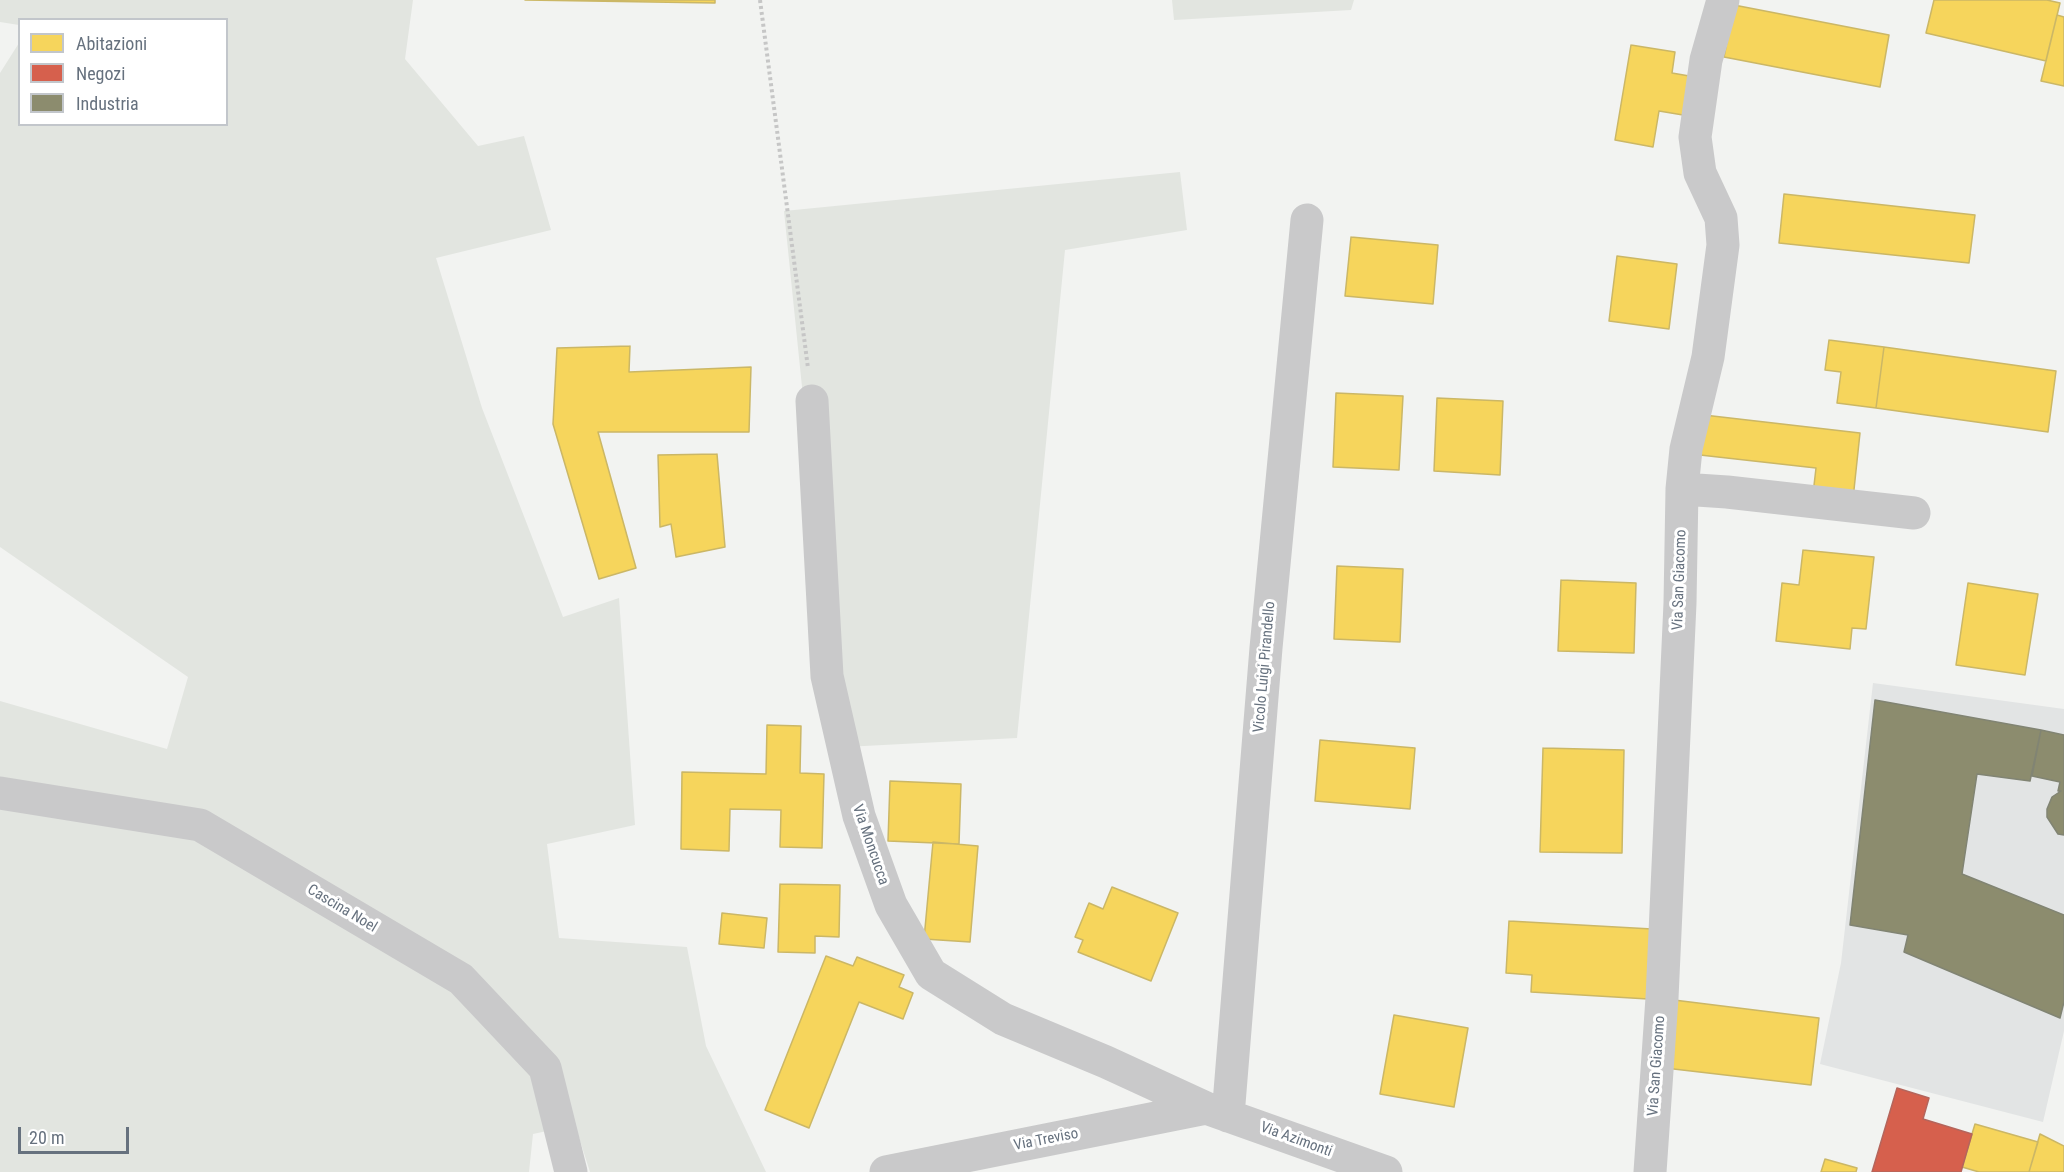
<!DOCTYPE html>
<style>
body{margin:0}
#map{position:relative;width:2064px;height:1172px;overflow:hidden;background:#f2f3f1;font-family:"Roboto Condensed",sans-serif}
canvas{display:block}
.legend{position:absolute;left:18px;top:18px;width:210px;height:108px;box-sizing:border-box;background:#fff;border:2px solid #c2c6cb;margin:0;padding:8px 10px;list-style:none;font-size:18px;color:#66717e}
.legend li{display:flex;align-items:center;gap:12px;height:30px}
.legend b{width:30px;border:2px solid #c2c6cb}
.scale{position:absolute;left:18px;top:1127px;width:111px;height:27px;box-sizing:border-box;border:3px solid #66717e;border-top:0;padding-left:8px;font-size:18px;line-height:21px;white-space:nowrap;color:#66717e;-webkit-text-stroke:4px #fff;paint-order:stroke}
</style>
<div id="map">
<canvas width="2064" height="1172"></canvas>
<ul class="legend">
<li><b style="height:16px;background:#f6d55c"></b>Abitazioni</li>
<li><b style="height:16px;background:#d6604d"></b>Negozi</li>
<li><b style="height:16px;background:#8c8c6e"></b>Industria</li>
</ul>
<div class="scale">20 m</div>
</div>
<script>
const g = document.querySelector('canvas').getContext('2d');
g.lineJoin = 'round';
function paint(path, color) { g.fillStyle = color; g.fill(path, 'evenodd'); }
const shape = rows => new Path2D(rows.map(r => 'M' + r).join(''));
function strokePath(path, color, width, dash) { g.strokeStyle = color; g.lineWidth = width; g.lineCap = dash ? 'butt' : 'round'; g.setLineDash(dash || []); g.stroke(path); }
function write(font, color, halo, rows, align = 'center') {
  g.font = font + ' "Roboto Condensed",sans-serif'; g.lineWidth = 6; g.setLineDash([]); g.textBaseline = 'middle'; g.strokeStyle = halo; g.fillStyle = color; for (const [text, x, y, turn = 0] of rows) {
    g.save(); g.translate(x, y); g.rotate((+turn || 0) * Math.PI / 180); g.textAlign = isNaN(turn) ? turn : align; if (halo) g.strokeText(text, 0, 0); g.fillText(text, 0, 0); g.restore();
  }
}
paint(shape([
 [1873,683,2064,709,2064,1031,2043,1122,1820,1064,1841,963]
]), '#e2e4e4');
paint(shape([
 [0,0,413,0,405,59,478,146,524,136,551,230,436,258,482,408,563,617,619,598,635,825,547,844,559,938,687,947,706,1046,766,1172,590,1172,575,1125,533,1134,529,1172,0,1172,0,701,167,749,188,677,0,547,0,73,19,43,20,124,226,124,226,20,20,20,19,25,0,22],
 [1172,0,1354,0,1351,10,1174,20],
 [1180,172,1187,230,1065,250,1017,738,845,747,823,592,784,211]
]), '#e2e5e0');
const homes = shape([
 [525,0,715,0,715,3,525,0],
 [1934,0,2047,0,2060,3,2046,61,1926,33,1934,0],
 [1734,5,1889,35,1880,87,1724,57,1734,5],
 [2057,15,2064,17,2064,86,2041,81,2057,15],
 [1631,45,1675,52,1672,73,1695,77,1689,116,1659,111,1653,147,1615,140,1631,45],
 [1784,194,1975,215,1969,263,1779,243,1784,194],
 [1351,237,1438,245,1433,304,1345,296,1351,237],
 [1617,256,1677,264,1669,329,1609,321,1617,256],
 [1829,340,1884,347,1876,408,1837,403,1841,372,1825,370,1829,340],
 [630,346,629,372,751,367,749,432,598,432,636,568,599,579,553,424,557,348,630,346],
 [1884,347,2056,371,2048,432,1876,408,1884,347],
 [1336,393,1403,396,1399,470,1333,467,1336,393],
 [1437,398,1503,401,1500,475,1434,471,1437,398],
 [1704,415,1860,433,1853,499,1813,494,1816,468,1700,455,1704,415],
 [717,454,725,547,676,557,671,524,660,527,658,455,717,454],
 [1803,550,1874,557,1866,629,1852,628,1850,649,1776,641,1782,583,1799,585,1803,550],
 [1337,566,1403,569,1400,642,1334,639,1337,566],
 [1561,580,1636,583,1634,653,1558,651,1561,580],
 [1968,583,2038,594,2025,675,1956,665,1968,583],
 [767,725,801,726,800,773,824,774,822,848,780,847,781,810,730,809,729,851,681,849,682,772,766,774,767,725],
 [1320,740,1415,748,1410,809,1315,801,1320,740],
 [1543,748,1624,750,1622,853,1540,852,1543,748],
 [890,781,961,784,959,844,888,841,890,781],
 [933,842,978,846,970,942,924,939,933,842],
 [780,884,840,885,839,937,815,936,815,953,778,952,780,884],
 [1112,887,1178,913,1151,981,1078,952,1083,940,1075,937,1089,903,1103,909,1112,887],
 [722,913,767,918,764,948,719,944,722,913],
 [1509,921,1652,929,1648,999,1531,992,1532,975,1506,973,1509,921],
 [826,956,853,966,857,957,904,975,899,987,913,993,903,1019,859,1002,809,1128,765,1110,826,956],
 [1674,1000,1819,1018,1811,1085,1665,1068,1674,1000],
 [1394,1015,1468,1028,1454,1107,1380,1094,1394,1015],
 [1975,1124,2038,1142,2029,1172,1979,1172,1962,1167,1975,1124],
 [2040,1134,2064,1146,2064,1172,2029,1172,2040,1134],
 [1825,1159,1857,1168,1856,1172,1821,1172,1825,1159]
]);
paint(homes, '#f6d55c');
strokePath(homes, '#cbb766', 1.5);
const shops = shape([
 [1897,1088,1929,1098,1923,1119,1972,1134,1961,1172,1872,1172,1897,1088]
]);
paint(shops, '#d6604d');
strokePath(shops, '#b4655c', 1.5);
const industry = shape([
 [1875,700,2041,730,2030,781,1977,774,1962,874,2064,915,2064,1002,2060,1018,1904,952,1908,935,1850,925,1875,700],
 [2041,730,2064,735,2064,835,2058,834,2047,817,2047,809,2052,797,2061,791,2058,791,2060,782,2032,776,2041,730]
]);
paint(industry, '#8c8c6e');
strokePath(industry, '#818473', 1.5);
strokePath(shape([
 [760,0,808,368]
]), '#c6c6c6', 4, [3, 3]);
strokePath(shape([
 [812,401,827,676,859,816,891,905,931,974,1003,1019,1106,1062,1206,1108,1386,1172],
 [1682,489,1727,492,1914,513],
 [0,793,200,825,461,979,545,1068,571,1172],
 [1228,1116,1266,648,1307,220],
 [886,1172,1206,1108],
 [1650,1172,1662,998,1680,603,1682,489,1686,449,1708,357,1723,245,1721,218,1700,173,1695,137,1706,60,1723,0]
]), '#c9c9ca', 33);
write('15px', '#66717e', '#fff', [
 ["Via San Giacomo",1680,580,-88],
 ["Vicolo Luigi Pirandello",1265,667,-85],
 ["Via Moncucca",870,845,71],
 ["Cascina Noel",342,909,31],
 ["Via San Giacomo",1657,1066,-86],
 ["Via Treviso",1046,1140,-11],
 ["Via Azimonti",1296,1140,20]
]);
</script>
